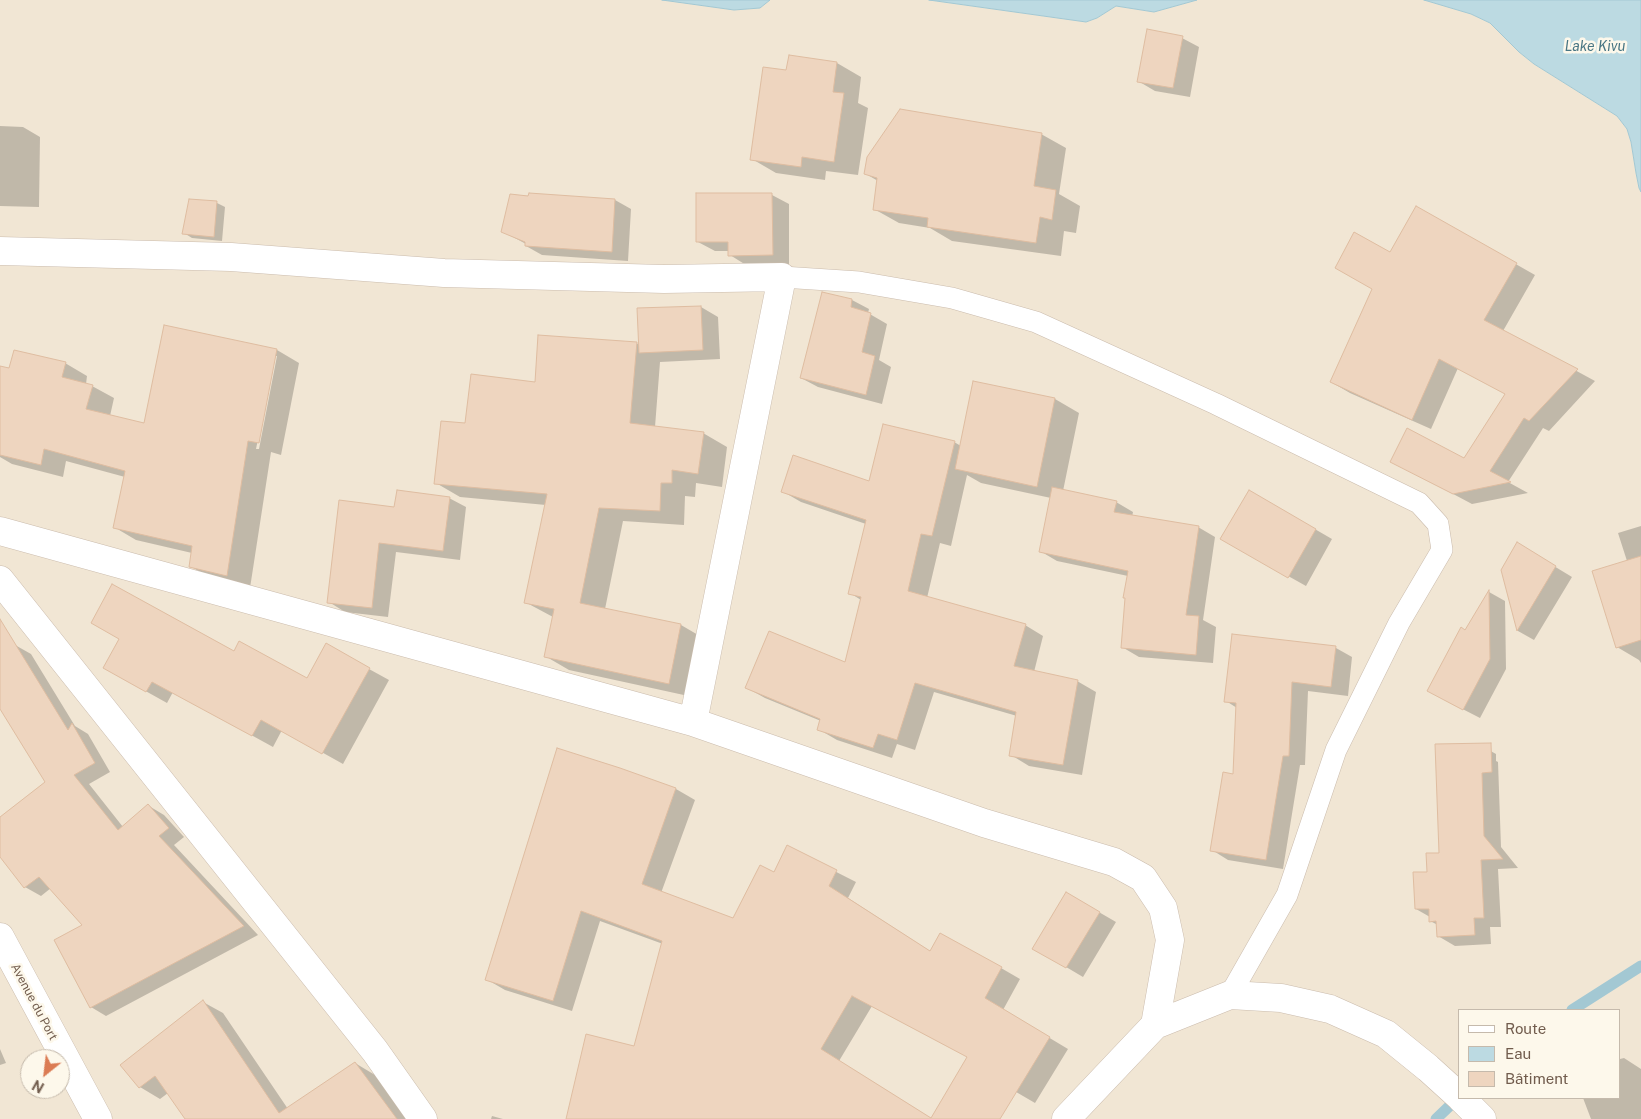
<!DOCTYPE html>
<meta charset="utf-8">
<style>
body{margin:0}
#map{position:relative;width:1641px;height:1119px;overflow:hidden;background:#faf4e5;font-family:"Public Sans",sans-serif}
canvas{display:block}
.legend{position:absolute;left:1458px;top:1009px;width:162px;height:90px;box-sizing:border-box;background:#fdf8eb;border:1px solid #c5baac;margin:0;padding:6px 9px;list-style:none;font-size:15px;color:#715c4d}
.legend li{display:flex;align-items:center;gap:10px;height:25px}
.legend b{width:25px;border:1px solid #c5baac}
.north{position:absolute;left:20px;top:1049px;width:50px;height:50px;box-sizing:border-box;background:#fdf8eb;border:1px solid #c5baac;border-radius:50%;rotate:209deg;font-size:14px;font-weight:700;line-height:20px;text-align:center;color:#715c4d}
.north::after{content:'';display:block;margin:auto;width:18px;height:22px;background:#db7c54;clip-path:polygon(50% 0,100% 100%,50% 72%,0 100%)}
</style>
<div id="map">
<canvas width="1641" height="1119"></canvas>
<ul class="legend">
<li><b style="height:6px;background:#fff"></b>Route</li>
<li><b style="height:14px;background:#bcdae2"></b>Eau</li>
<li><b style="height:14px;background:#eed5bf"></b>Bâtiment</li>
</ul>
<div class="north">N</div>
</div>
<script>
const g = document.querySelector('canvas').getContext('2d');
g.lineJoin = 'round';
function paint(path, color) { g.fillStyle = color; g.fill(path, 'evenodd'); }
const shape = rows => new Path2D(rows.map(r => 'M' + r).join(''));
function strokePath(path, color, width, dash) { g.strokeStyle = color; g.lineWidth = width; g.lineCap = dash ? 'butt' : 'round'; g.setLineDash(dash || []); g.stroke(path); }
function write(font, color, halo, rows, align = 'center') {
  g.font = font + ' "Public Sans",sans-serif'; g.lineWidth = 5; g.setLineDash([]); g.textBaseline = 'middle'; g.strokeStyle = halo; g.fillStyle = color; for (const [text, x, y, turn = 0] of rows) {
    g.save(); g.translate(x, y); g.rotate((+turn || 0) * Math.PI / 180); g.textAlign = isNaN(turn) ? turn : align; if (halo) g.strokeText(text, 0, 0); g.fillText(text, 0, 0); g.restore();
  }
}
paint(shape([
 [0,0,662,0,734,10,760,8,770,0,928,0,1086,22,1097,18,1116,6,1154,12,1197,0,1424,0,1471,14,1490,23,1519,52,1534,64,1617,116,1627,129,1631,142,1636,173,1639,188,1641,192,1641,1119,0,1119],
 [1460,1010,1620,1010,1620,1098,1460,1098],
 [30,1059,60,1059,60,1089,30,1089]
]), '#f1e6d4');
const water = shape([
 [662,0,770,0,760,8,734,10,662,0],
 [929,0,1197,0,1154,12,1116,6,1097,18,1086,22,929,0],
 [1424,0,1641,0,1641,192,1639,188,1636,173,1631,142,1627,129,1617,116,1534,64,1519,52,1490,23,1471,14,1424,0]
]);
paint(water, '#bcdae2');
strokePath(water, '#a3c8d3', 1);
paint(shape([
 [1182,38,1199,47,1190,97,1155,91,1138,81],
 [837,63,861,77,858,103,868,108,858,175,826,171,825,180,776,173,752,159,787,71],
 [0,126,23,127,40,137,39,207,0,206],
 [1041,134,1066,148,1059,194,1080,206,1076,233,1064,231,1061,256,952,241,930,228,899,223,874,209,878,181,866,174],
 [698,194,772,195,789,204,789,264,746,265,730,255,730,251,715,251,698,242],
 [615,200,631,209,628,261,542,255,526,246,526,244,502,231],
 [217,203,225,207,222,241,192,238,184,233],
 [1417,208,1535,275,1503,331,1595,381,1549,431,1543,428,1508,482,1528,493,1472,504,1391,461,1465,460,1506,394,1458,368,1431,429,1350,393,1331,382,1390,254],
 [822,294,852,300,869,309,868,313,887,324,879,360,891,367,882,404,818,387,801,378],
 [701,307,718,317,720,359,660,362,655,427,703,433,727,447,722,487,696,483,695,497,685,496,684,525,623,521,605,609,681,625,705,639,693,697,569,670,545,656,553,617,525,602,546,505,460,497,436,483,466,425,536,383,636,343,640,345],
 [165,326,277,350,299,363,281,455,271,452,250,588,212,579,190,566,192,553,136,540,114,527,125,477,66,461,63,477,12,464,0,457,0,367,9,370,65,363,87,376,86,384,92,386,114,398,110,416,145,425],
 [275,356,277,356,259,449,256,449],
 [974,382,1055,399,1079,413,1063,491,1116,502,1133,512,1132,517,1198,527,1215,537,1203,620,1216,627,1213,663,1139,657,1122,647,1128,576,1057,561,1040,551,1051,498,981,483,967,475,951,546,940,543,927,598,1025,625,1043,636,1034,672,1077,681,1096,692,1082,775,1029,766,1011,755,1017,716,934,692,915,750,897,744,892,758,837,740,818,729,821,721,765,698,747,688,846,664,861,600,850,593,866,524,801,502,782,491,870,483,954,442,961,446],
 [1249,491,1332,539,1306,586,1222,539],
 [449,498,466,507,460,560,396,552,388,617,345,612,329,602,395,508],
 [1641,526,1641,663,1639,660,1617,647,1627,561,1618,533],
 [1534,554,1572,577,1534,640,1518,631,1502,570],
 [1489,592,1505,601,1506,669,1480,718,1445,700,1466,631],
 [15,645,31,654,75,726,88,734,110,772,89,784,123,827,149,806,164,815,184,837,174,845,258,935,106,1016,91,1007,84,925,51,888,41,896,25,887,0,855,0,818,46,783,0,706,0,654],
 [1336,648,1352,657,1348,696,1308,691,1305,765,1300,765,1283,869,1228,860,1212,850,1235,775,1237,708,1226,701],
 [369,669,389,680,343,764,282,730,273,747,173,692,167,703,124,679,308,680],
 [1480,745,1496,754,1496,761,1498,762,1501,847,1518,868,1498,869,1501,927,1490,927,1491,944,1455,946,1438,936,1438,925,1430,921,1430,917,1416,909,1429,873,1440,854],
 [620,769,676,789,695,800,661,893,734,919,774,873,787,847,856,882,848,898,931,952,1001,968,1020,979,1003,1010,1068,1049,1035,1103,1011,1089,994,1119,932,1119,968,1057,872,1006,839,1061,932,1119,674,1119,635,1047,663,944,600,921,572,1011,505,990,486,979],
 [1066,893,1116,922,1083,977,1034,948],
 [203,1002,223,1013,288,1109,355,1063,375,1075,408,1119,186,1119,168,1093,160,1099,140,1087],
 [0,1049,6,1063,0,1065],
 [1624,1058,1641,1069,1641,1119,1591,1119,1583,1098,1620,1098,1620,1059],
 [492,1116,503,1119,491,1119]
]), '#0003');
strokePath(shape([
 [1572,1010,1641,966],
 [1436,1119,1460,1096]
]), '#a3c8d3', 11);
const building = shape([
 [1147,29,1183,36,1173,88,1137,82,1147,29],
 [789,55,837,62,833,92,844,93,834,162,802,157,801,167,750,160,763,67,786,70,789,55],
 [900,109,1042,133,1034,186,1056,190,1052,220,1040,217,1036,243,927,227,928,218,873,210,877,178,864,174,867,157,900,109],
 [529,193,615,199,612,252,525,246,525,242,501,232,510,194,528,196,529,193],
 [696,193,772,193,773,255,728,256,728,242,696,242,696,193],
 [189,199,217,201,214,237,182,234,189,199],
 [1416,206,1517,263,1484,320,1578,369,1529,421,1524,418,1490,471,1511,482,1453,494,1390,462,1407,428,1464,458,1505,394,1439,359,1412,420,1330,382,1372,289,1335,268,1354,232,1390,252,1416,206],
 [822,292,852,299,851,307,871,313,862,352,875,356,866,395,800,378,822,292],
 [701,306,703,350,639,353,637,308,701,306],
 [164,325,277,349,259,443,248,441,227,576,189,567,192,546,113,528,125,471,44,449,41,465,0,455,0,366,9,368,14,350,66,362,62,377,93,385,86,409,144,423,164,325],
 [538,335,637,342,630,423,704,432,698,474,672,470,672,483,661,483,660,511,599,508,580,603,681,624,669,684,544,657,554,609,524,603,547,494,434,484,441,421,465,423,471,374,535,382,538,335],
 [973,381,1055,398,1037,487,955,469,973,381],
 [883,424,955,441,932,536,921,534,908,591,1026,624,1014,666,1078,680,1063,765,1009,756,1016,712,915,683,897,740,878,734,873,748,817,730,820,719,745,688,769,631,845,662,861,597,848,594,866,520,781,492,793,455,869,481,883,424],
 [1052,487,1117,501,1114,512,1199,526,1186,615,1199,616,1196,655,1121,648,1125,598,1123,598,1128,571,1039,552,1052,487],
 [397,490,450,497,443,551,379,543,372,608,327,603,339,500,394,507,397,490],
 [1249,490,1316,529,1288,578,1220,539,1249,490],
 [1517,542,1556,566,1517,631,1501,570,1517,542],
 [1641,556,1641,640,1616,648,1592,571,1641,556],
 [112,584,234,651,239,641,307,678,326,643,370,668,322,754,261,720,252,736,152,682,146,692,103,668,119,639,91,623,112,584],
 [1489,590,1490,659,1463,710,1427,691,1461,627,1465,630,1489,590],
 [0,619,68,730,72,723,95,763,74,775,118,830,148,804,169,828,159,836,244,926,90,1008,54,940,82,925,39,877,24,888,0,857,0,817,45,782,0,709,0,619],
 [1232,634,1336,646,1331,687,1292,682,1289,756,1283,756,1266,860,1210,851,1223,772,1233,774,1236,703,1224,702,1232,634],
 [1491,743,1492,772,1482,773,1484,836,1503,859,1481,860,1484,918,1474,918,1475,935,1437,937,1436,921,1429,922,1429,909,1415,909,1413,872,1427,872,1426,853,1439,853,1435,744,1491,743],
 [557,748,620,768,676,788,642,884,733,918,760,865,774,872,787,845,837,870,829,886,930,951,940,933,1002,967,985,998,1050,1037,1000,1119,566,1119,586,1034,634,1046,662,941,581,911,553,1001,485,980,557,748],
 [852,996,967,1057,931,1118,821,1049,852,996],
 [1066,892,1100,912,1066,968,1032,949,1066,892],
 [203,1000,279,1113,355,1062,397,1119,185,1119,155,1076,139,1088,120,1065,203,1000]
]);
paint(building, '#eed5bf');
strokePath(building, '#dfbda1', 1);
const service = shape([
 [782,277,859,282,952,298,1036,322,1216,404,1419,503,1438,524,1442,550,1399,623,1336,750,1287,895,1230,995]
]);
const minor = shape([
 [0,251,231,257,444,273,664,279,782,277,693,722],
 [0,531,693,722,984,823,1114,862,1143,878,1163,908,1170,940,1155,1025],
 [0,580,375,1051,423,1119],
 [0,937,98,1119],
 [1461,1098,1482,1119],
 [1066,1119,1155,1025,1230,995,1281,998,1330,1009,1386,1034,1428,1068,1460,1097]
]);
strokePath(service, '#cbbcad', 22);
strokePath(minor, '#cbbcad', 29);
strokePath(service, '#fff', 21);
strokePath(minor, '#fff', 28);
write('12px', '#715c4d', '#fdf8eb', [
 ["Avenue du Port",34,1002,62]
]);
write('italic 14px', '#487583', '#fdf8eb', [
 ["Lake Kivu",1595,47]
]);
</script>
